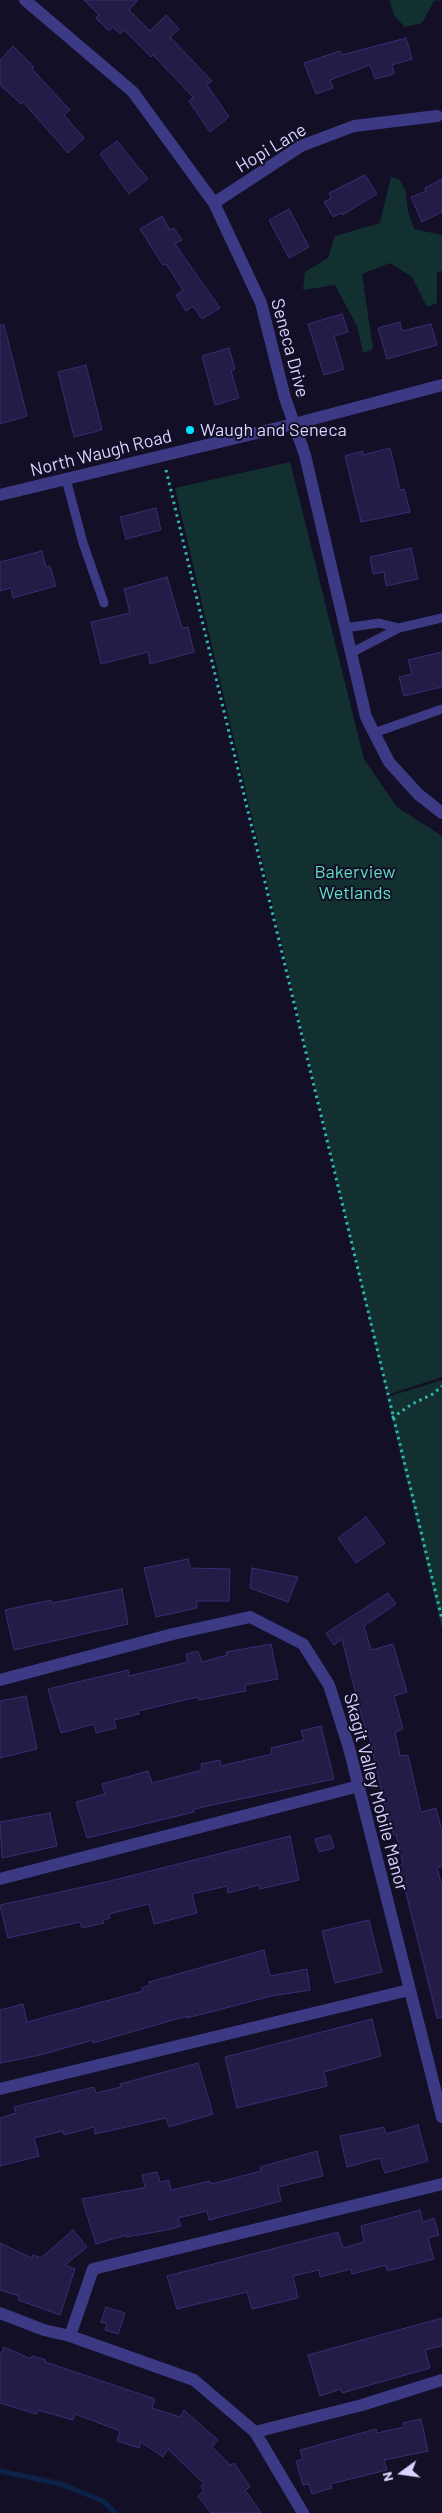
<!DOCTYPE html>
<style>
body{margin:0}
#map{position:relative;width:442px;height:2513px;overflow:hidden;background:#130f26;font-family:Barlow,sans-serif}
canvas{display:block}
.north{position:absolute;left:377px;top:2448px;width:50px;height:50px;-webkit-text-stroke:4px #130f26;paint-order:stroke;rotate:256deg;font-size:14px;font-weight:700;line-height:20px;text-align:center;color:#d9d4ff}
.north::after{content:'';display:block;margin:auto;width:18px;height:22px;background:#d9d4ff;clip-path:polygon(50% 0,100% 100%,50% 72%,0 100%)}
</style>
<div id="map">
<canvas width="442" height="2513"></canvas>
<div class="north">N</div>
</div>
<script>
const g = document.querySelector('canvas').getContext('2d');
g.lineJoin = 'round';
function paint(path, color) { g.fillStyle = color; g.fill(path, 'evenodd'); }
const shape = rows => new Path2D(rows.map(r => 'M' + r).join(''));
function strokePath(path, color, width, dash) { g.strokeStyle = color; g.lineWidth = width; g.lineCap = dash ? 'butt' : 'round'; g.setLineDash(dash || []); g.stroke(path); }
function write(font, color, halo, rows, align = 'center') {
  g.font = font + ' Barlow,sans-serif'; g.lineWidth = 4; g.setLineDash([]); g.textBaseline = 'middle'; g.strokeStyle = halo; g.fillStyle = color; for (const [text, x, y, turn = 0] of rows) {
    g.save(); g.translate(x, y); g.rotate((+turn || 0) * Math.PI / 180); g.textAlign = isNaN(turn) ? turn : align; if (halo) g.strokeText(text, 0, 0); g.fillText(text, 0, 0); g.restore();
  }
}
paint(shape([
 [389,0,442,0,434,1,422,23,405,27,395,17],
 [391,177,399,179,405,190,408,211,414,229,442,235,442,271,437,272,437,303,427,307,412,277,390,263,362,274,373,349,363,353,357,326,335,285,303,290,305,272,328,258,335,236,380,223],
 [290,462,364,759,397,807,442,836,442,1377,387,1395,175,488],
 [442,1380,442,1629,387,1397]
]), '#12302f');
strokePath(shape([
 [0,2471,61,2484,103,2501,115,2513]
]), '#0c2248', 5);
const building = shape([
 [84,0,138,0,129,10,150,31,166,15,179,29,170,37,212,81,207,85,229,117,210,132,189,101,193,97,153,55,151,57,124,30,120,34,113,27,109,31,96,18,99,15,84,0],
 [406,38,412,59,392,65,394,74,375,79,370,65,330,80,333,88,316,94,304,63,340,51,342,55,406,38],
 [13,46,34,67,32,69,70,110,64,115,84,138,68,153,23,102,21,104,0,85,0,60,13,46],
 [117,141,148,179,129,194,100,154,117,141],
 [365,175,377,194,342,215,341,213,333,217,324,202,331,198,329,193,365,175],
 [442,179,442,212,422,222,411,197,426,191,425,188,442,179],
 [289,209,309,247,289,258,269,220,289,209],
 [162,216,170,230,174,228,182,240,175,244,220,308,202,319,193,306,186,311,176,295,183,290,166,264,163,265,140,229,162,216],
 [342,314,348,332,334,336,344,369,324,375,308,324,342,314],
 [400,322,402,331,431,324,437,345,387,359,378,328,400,322],
 [0,325,4,325,27,416,0,424,0,325],
 [229,348,235,369,231,371,239,398,215,405,202,356,229,348],
 [86,365,102,430,74,437,58,372,86,365],
 [390,448,400,490,404,489,410,512,361,522,345,456,363,451,363,455,390,448],
 [156,508,161,530,126,539,120,517,156,508],
 [411,548,418,579,386,586,384,572,373,574,370,557,411,548],
 [42,551,46,567,50,566,56,586,13,598,11,588,0,591,0,562,42,551],
 [167,577,182,628,188,627,194,652,150,664,148,652,101,664,91,622,130,613,124,589,167,577],
 [442,652,442,687,404,696,399,677,412,674,408,660,442,652],
 [366,1517,385,1543,356,1563,338,1538,366,1517],
 [188,1559,190,1568,230,1569,229,1601,196,1601,197,1608,156,1617,144,1568,188,1559],
 [252,1568,298,1577,288,1602,250,1588,252,1568],
 [122,1589,128,1624,14,1650,5,1610,51,1600,52,1603,122,1589],
 [388,1593,396,1604,364,1626,371,1650,393,1644,407,1692,394,1696,403,1729,395,1732,400,1756,408,1755,421,1812,436,1808,442,1831,442,1866,437,1868,442,1886,442,2018,437,2018,399,1865,403,1864,396,1834,394,1835,385,1807,370,1739,362,1718,342,1639,334,1645,326,1633,388,1593],
 [271,1644,278,1679,245,1685,246,1691,199,1700,198,1697,138,1711,139,1714,114,1720,116,1728,96,1733,94,1724,61,1733,48,1689,128,1670,129,1676,188,1662,186,1654,198,1651,202,1662,227,1655,226,1652,271,1644],
 [26,1696,37,1749,0,1758,0,1701,26,1696],
 [321,1726,334,1779,194,1809,194,1812,87,1838,76,1802,105,1794,102,1784,148,1771,152,1783,202,1770,201,1764,220,1760,221,1766,272,1754,271,1748,304,1740,301,1731,321,1726],
 [50,1813,57,1846,2,1858,0,1822,50,1813],
 [330,1835,334,1848,319,1852,315,1839,330,1835],
 [290,1836,299,1880,260,1889,259,1885,228,1893,227,1886,192,1894,197,1913,154,1924,149,1904,109,1914,110,1918,103,1920,104,1923,82,1928,80,1922,8,1938,0,1905,106,1882,290,1836],
 [369,1920,382,1972,335,1983,322,1931,369,1920],
 [264,1950,270,1976,307,1969,310,1990,272,1996,187,2018,187,2016,93,2043,93,2040,40,2055,0,2063,0,2010,23,2004,27,2022,143,1991,142,1988,150,1985,149,1982,264,1950],
 [372,2019,381,2056,324,2072,327,2086,237,2108,225,2057,372,2019],
 [198,2063,213,2114,169,2127,166,2118,95,2134,94,2127,64,2135,63,2131,34,2138,39,2156,0,2166,0,2118,16,2113,14,2107,94,2087,96,2093,121,2087,120,2084,198,2063],
 [418,2125,428,2161,385,2173,380,2158,347,2167,340,2136,384,2127,386,2134,418,2125],
 [317,2151,323,2176,278,2187,281,2201,209,2220,207,2211,178,2218,181,2226,167,2230,126,2237,126,2235,96,2244,82,2199,143,2188,145,2186,142,2175,157,2172,160,2182,169,2180,171,2190,210,2181,211,2184,261,2171,260,2167,317,2151],
 [420,2210,423,2222,434,2218,439,2235,428,2238,434,2259,387,2271,386,2265,352,2274,351,2269,320,2277,319,2270,293,2276,298,2298,252,2309,247,2292,177,2309,167,2276,338,2232,343,2248,364,2242,361,2226,420,2210],
 [73,2230,87,2247,65,2265,75,2269,60,2315,18,2300,19,2296,0,2290,0,2243,32,2258,33,2255,41,2258,73,2230],
 [106,2307,125,2313,118,2334,105,2330,107,2324,101,2322,106,2307],
 [442,2318,442,2346,425,2350,430,2368,342,2393,341,2389,320,2396,308,2355,442,2318],
 [4,2347,31,2359,32,2356,46,2360,45,2362,155,2399,152,2408,180,2417,184,2410,218,2440,212,2447,230,2465,234,2463,250,2487,245,2490,261,2513,211,2513,198,2496,204,2491,201,2486,204,2484,168,2449,163,2457,141,2442,139,2448,117,2441,120,2431,75,2414,73,2420,38,2410,36,2414,0,2403,0,2356,4,2347],
 [421,2419,428,2451,384,2460,387,2470,330,2484,332,2488,312,2494,309,2484,303,2485,296,2461,303,2459,300,2450,376,2429,377,2433,404,2427,403,2423,421,2419]
]);
paint(building, '#241b47');
strokePath(building, '#3b2d73', 1);
strokePath(shape([
 [166,470,442,1619],
 [392,1418,412,1404,433,1394,442,1386]
]), '#2fb8b0', 3, [2.5, 4]);
strokePath(shape([
 [66,479,83,543,104,603],
 [345,628,379,623,399,628],
 [351,653,399,628,442,618],
 [374,733,442,709]
]), '#3d3a85', 9);
strokePath(shape([
 [25,0,133,92,214,203,261,303,285,398,305,455,366,717,389,762,418,794,442,813],
 [214,203,301,146,354,126,437,116],
 [0,1680,173,1634,250,1617,303,1644,329,1685,349,1748,442,2117],
 [0,1879,359,1786],
 [0,2089,409,1990],
 [0,2313,44,2330,70,2336,194,2380,255,2432,303,2513],
 [70,2336,93,2269,442,2184],
 [255,2432,362,2405,442,2380]
]), '#3d3a85', 12);
strokePath(shape([
 [0,495,294,424,442,385]
]), '#3d3a85', 12);
for (const [x, y, r, color] of [
 [190,430,5,"#00e5ff"]
]) { const dot = new Path2D(); dot.arc(x, y, r, 0, 2 * Math.PI); g.fillStyle = color; g.fill(dot); strokePath(dot, '#130f26', 2); }
write('18px', '#d9d4ff', '#130f26', [
 ["Hopi Lane",271,148,-31],
 ["Seneca Drive",290,348,75],
 ["North Waugh Road",101,453,-14],
 ["Skagit Valley Mobile Manor",376,1792,75]
]);
write('18px', '#d9d4ff', '#130f26', [
 ["Waugh and Seneca",200,430]
], 'left');
write('18px', '#5fe0c0', '#130f26', [
 ["Bakerview",355,872],
 ["Wetlands",355,893]
]);
</script>
